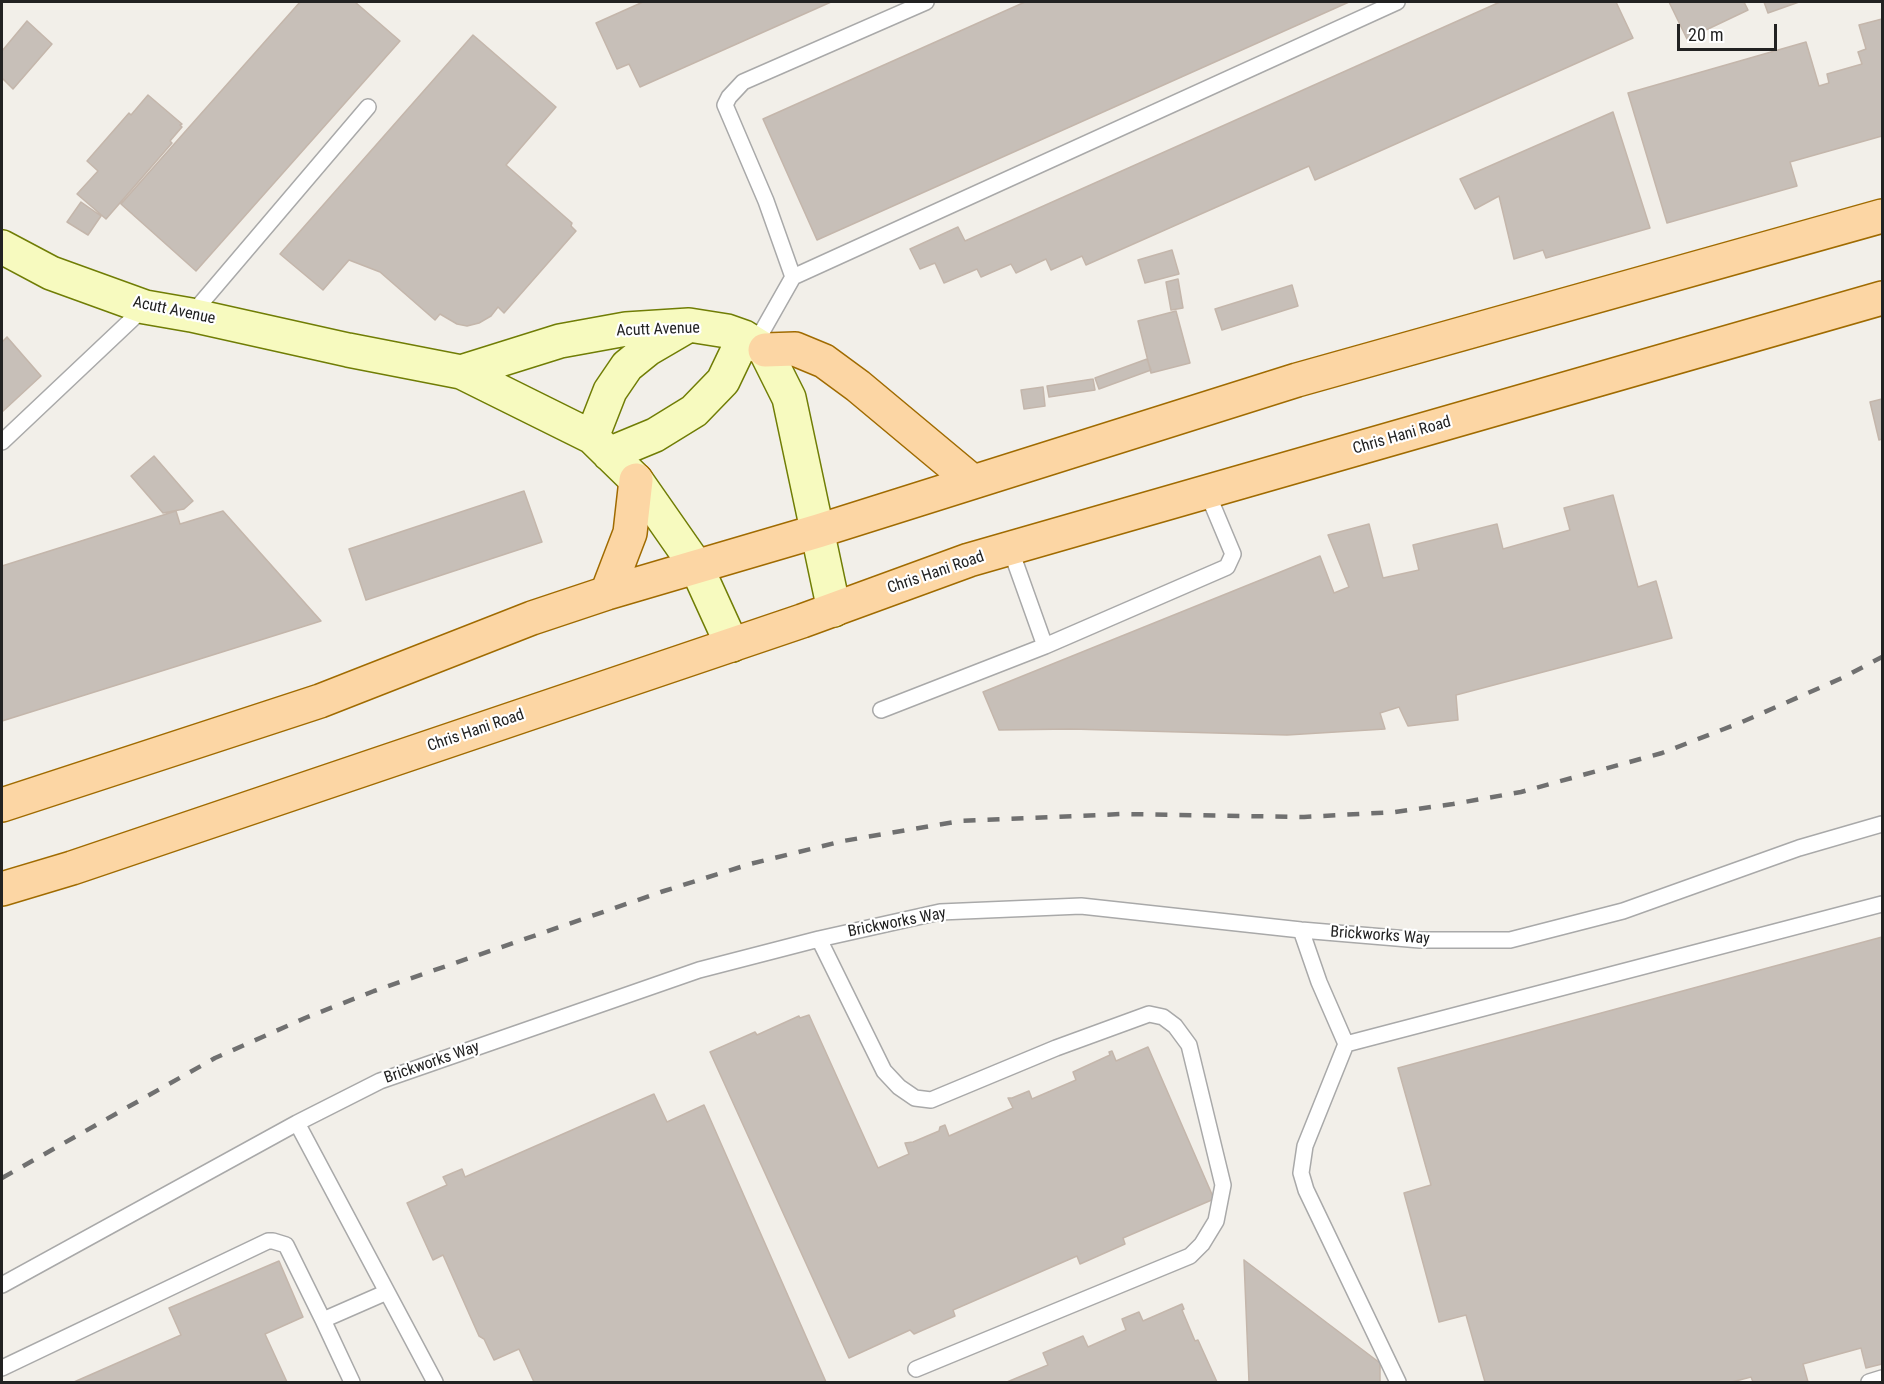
<!DOCTYPE html>
<style>
body{margin:0}
#map{position:relative;width:1884px;height:1384px;overflow:hidden;background:#f2efe9;font-family:"Roboto Condensed",sans-serif}
canvas{display:block}
.frame{position:absolute;inset:0;border:3px solid #222;pointer-events:none}
.scale{position:absolute;left:1677px;top:24px;width:100px;height:27px;box-sizing:border-box;border:3px solid #222;border-top:0;padding-left:8px;font-size:18px;line-height:21px;white-space:nowrap;color:#222;-webkit-text-stroke:4px #fff;paint-order:stroke}
</style>
<div id="map">
<canvas width="1884" height="1384"></canvas>
<div class="frame"></div>
<div class="scale">20 m</div>
</div>
<script>
const g = document.querySelector('canvas').getContext('2d');
g.lineJoin = 'round';
function paint(path, color) { g.fillStyle = color; g.fill(path, 'evenodd'); }
const shape = rows => new Path2D(rows.map(r => 'M' + r).join(''));
function strokePath(path, color, width, dash) { g.strokeStyle = color; g.lineWidth = width; g.lineCap = dash ? 'butt' : 'round'; g.setLineDash(dash || []); g.stroke(path); }
function write(font, color, halo, rows, align = 'center') {
  g.font = font + ' "Roboto Condensed",sans-serif'; g.lineWidth = 4.5; g.setLineDash([]); g.textBaseline = 'middle'; g.strokeStyle = halo; g.fillStyle = color; for (const [text, x, y, turn = 0] of rows) {
    g.save(); g.translate(x, y); g.rotate((+turn || 0) * Math.PI / 180); g.textAlign = isNaN(turn) ? turn : align; if (halo) g.strokeText(text, 0, 0); g.fillText(text, 0, 0); g.restore();
  }
}
const building = shape([
 [300,2,355,2,400,41,196,271,121,204,300,2],
 [643,2,831,2,640,87,629,64,617,69,596,23,643,2],
 [1025,2,1349,2,817,240,763,119,1025,2],
 [1500,2,1616,2,1633,38,1315,180,1309,166,1086,265,1082,256,1051,270,1046,259,1016,273,1011,264,981,277,977,269,944,283,935,263,920,269,910,249,958,227,965,241,1500,2],
 [1669,2,1744,2,1748,10,1687,39,1669,2],
 [1764,2,1799,2,1768,13,1764,2],
 [1882,19,1882,136,1790,162,1797,186,1667,223,1628,93,1806,42,1819,86,1829,83,1827,74,1862,64,1858,52,1866,49,1859,25,1882,19],
 [27,21,52,44,13,89,2,78,2,51,27,21],
 [473,35,556,107,506,165,572,223,571,226,576,231,504,313,498,307,491,316,479,323,467,326,457,324,440,314,435,320,380,272,349,260,323,290,280,254,473,35],
 [148,95,182,124,180,125,182,127,170,141,172,143,106,219,77,194,98,171,87,161,129,113,131,115,148,95],
 [1613,112,1650,228,1546,258,1543,250,1514,259,1499,196,1475,209,1460,179,1613,112],
 [81,202,101,216,88,235,67,222,81,202],
 [1172,250,1179,274,1145,283,1138,260,1172,250],
 [1178,279,1183,308,1171,310,1166,282,1178,279],
 [1292,285,1298,306,1222,330,1215,309,1292,285],
 [1176,311,1190,363,1151,373,1138,321,1176,311],
 [7,337,41,376,2,412,2,342,7,337],
 [1147,359,1151,370,1099,389,1095,378,1147,359],
 [1093,379,1095,390,1049,397,1047,386,1093,379],
 [1043,387,1045,406,1024,409,1021,390,1043,387],
 [1882,399,1882,439,1879,440,1870,402,1882,399],
 [154,456,193,501,184,509,163,513,131,476,154,456],
 [524,491,542,542,366,600,349,549,524,491],
 [1613,495,1638,587,1656,581,1672,638,1456,695,1458,720,1408,726,1399,707,1380,713,1385,729,1287,735,1072,729,999,730,983,692,1320,556,1334,593,1349,587,1328,535,1369,524,1383,578,1419,570,1413,545,1497,524,1503,549,1570,530,1564,508,1613,495],
 [176,511,180,524,223,511,321,621,2,721,2,566,176,511],
 [1882,937,1882,1364,1866,1368,1861,1348,1803,1364,1808,1382,1753,1382,1751,1377,1732,1382,1485,1382,1466,1315,1439,1322,1404,1193,1431,1185,1398,1068,1882,937],
 [809,1015,878,1168,909,1154,905,1143,913,1142,939,1131,940,1127,945,1125,949,1136,1013,1108,1008,1098,1012,1098,1029,1091,1032,1099,1076,1080,1073,1072,1110,1055,1109,1052,1112,1051,1116,1061,1148,1047,1214,1199,1123,1238,1125,1244,1080,1264,1077,1256,953,1310,955,1316,914,1334,910,1330,849,1358,710,1052,755,1032,757,1035,799,1016,800,1018,809,1015],
 [654,1094,667,1122,704,1105,826,1382,534,1382,519,1349,494,1360,484,1339,479,1336,443,1255,433,1260,407,1203,447,1185,443,1177,462,1169,465,1177,654,1094],
 [1244,1260,1380,1363,1380,1382,1249,1382,1244,1260],
 [279,1261,303,1317,265,1334,287,1382,74,1382,181,1335,169,1308,279,1261],
 [1182,1304,1184,1309,1182,1310,1195,1341,1198,1340,1217,1382,1007,1382,1048,1365,1043,1353,1083,1336,1088,1347,1126,1330,1122,1319,1139,1312,1143,1321,1182,1304]
]);
paint(building, '#c7bfb8');
strokePath(building, '#c4b6ab', 1.5);
const lane = shape([
 [793,277,766,201,725,105,729,97,743,82,926,2],
 [191,315,368,107],
 [755,344,793,277,1397,2],
 [2,442,145,307],
 [1010,548,1045,646,1227,567,1233,554,1207,492],
 [881,710,1045,646],
 [1301,930,1319,982,1346,1044,1305,1146,1301,1173,1306,1190,1398,1382],
 [819,939,884,1071,899,1087,915,1098,931,1100,1056,1048,1149,1014,1163,1017,1175,1026,1189,1045,1223,1185,1216,1221,1202,1244,1190,1256,916,1369],
 [1346,1044,1882,904],
 [297,1123,435,1382],
 [2,1285,297,1123,380,1081,699,970,819,939,940,912,1081,906,1301,930,1420,940,1510,940,1623,911,1799,848,1882,824],
 [323,1320,387,1292],
 [2,1368,268,1241,273,1241,286,1245,323,1320,352,1382],
 [1869,1382,1882,1378]
]);
const secondary = shape([
 [2,247,51,273,145,307,191,315,348,350,461,372,592,437,636,480,696,566,732,645],
 [461,372,560,341,626,329,689,325,727,331,744,337,765,350,789,398,834,610],
 [592,437,610,391,627,366,648,349,684,328],
 [609,454,655,435,694,411,723,381,744,337]
]);
const primary = shape([
 [765,350,795,349,824,361,858,386,973,482],
 [607,593,630,533,636,480],
 [2,805,320,701,532,618,607,593,818,531,1297,380,1882,216],
 [2,889,72,868,802,621,969,560,1882,298]
]);
strokePath(lane, '#a9a9a9', 18);
strokePath(secondary, '#707d05', 36);
strokePath(primary, '#a06b00', 36);
strokePath(lane, '#fff', 15);
strokePath(secondary, '#f7fabf', 33);
strokePath(primary, '#fcd6a4', 33);
strokePath(shape([
 [2,1178,215,1058,305,1018,374,991,664,891,750,864,843,841,960,821,1122,814,1304,817,1395,812,1453,804,1521,792,1662,753,1742,722,1842,678,1882,657]
]), '#707070', 4.5, [12, 12]);
write('16px', '#222', '#fff', [
 ["Acutt Avenue",174,311,12],
 ["Acutt Avenue",658,330,-2],
 ["Chris Hani Road",1402,436,-16],
 ["Chris Hani Road",936,573,-19],
 ["Chris Hani Road",476,731,-19],
 ["Brickworks Way",897,923,-11],
 ["Brickworks Way",1380,936,4],
 ["Brickworks Way",432,1063,-19]
]);
</script>
